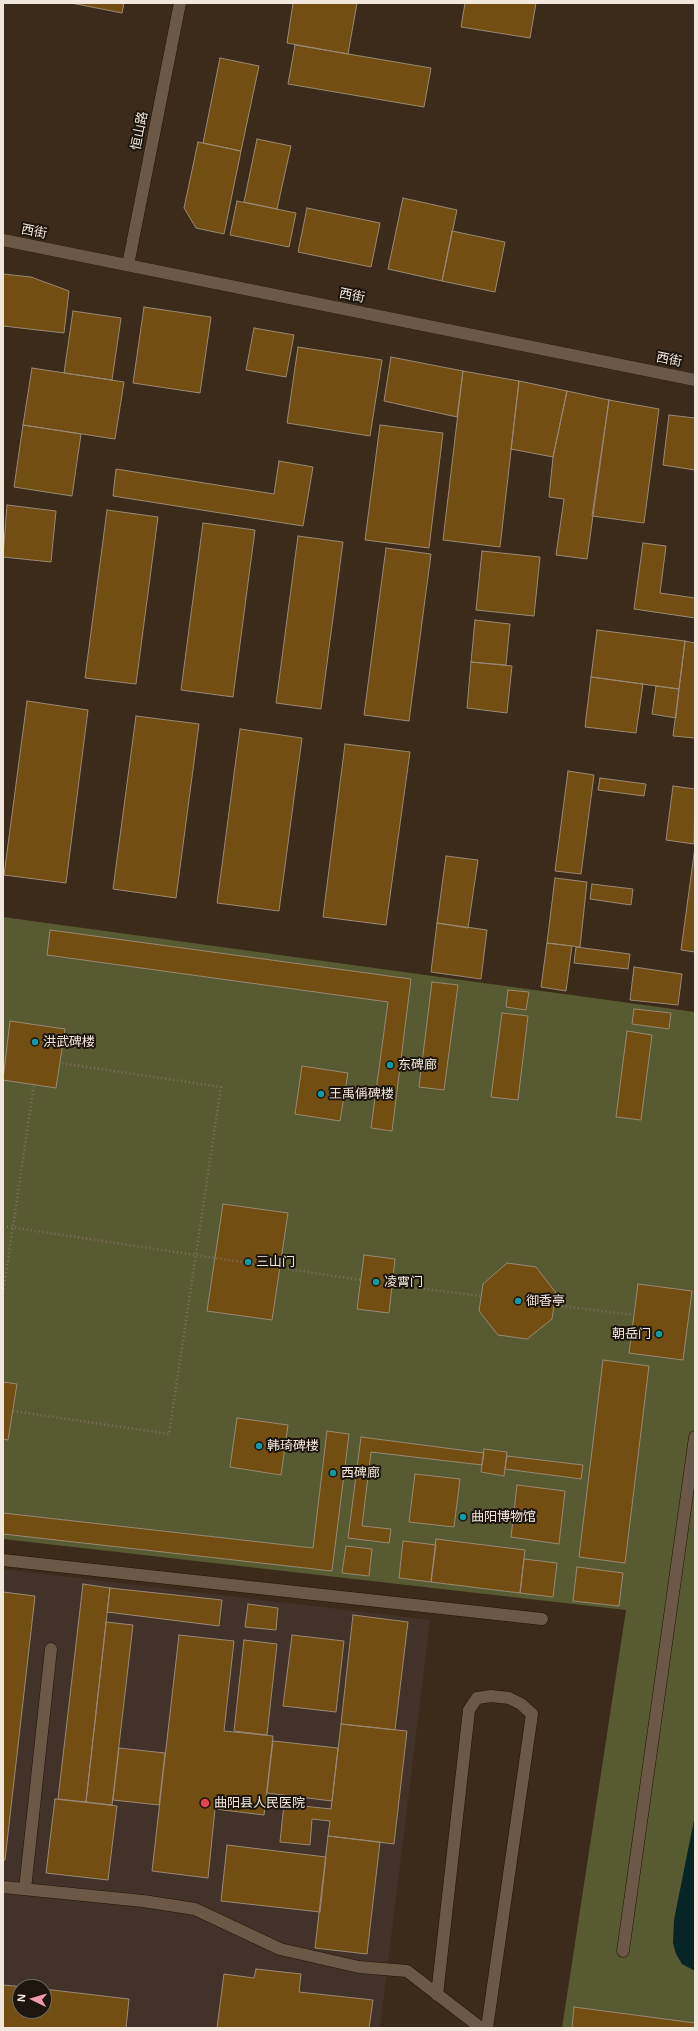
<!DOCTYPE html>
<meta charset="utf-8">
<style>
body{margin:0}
#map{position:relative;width:698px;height:2031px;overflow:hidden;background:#3c2b1a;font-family:Helvetica,sans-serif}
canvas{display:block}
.frame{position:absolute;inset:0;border:4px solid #f2e7dc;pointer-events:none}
.north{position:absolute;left:12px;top:1979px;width:40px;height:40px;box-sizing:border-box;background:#1d160e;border:1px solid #726a60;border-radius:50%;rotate:275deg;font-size:11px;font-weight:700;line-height:16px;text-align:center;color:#f2e7dc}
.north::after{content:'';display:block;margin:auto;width:14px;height:18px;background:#f29aad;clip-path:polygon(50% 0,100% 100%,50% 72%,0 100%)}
</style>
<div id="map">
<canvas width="698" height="2031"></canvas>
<div class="frame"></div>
<div class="north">N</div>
</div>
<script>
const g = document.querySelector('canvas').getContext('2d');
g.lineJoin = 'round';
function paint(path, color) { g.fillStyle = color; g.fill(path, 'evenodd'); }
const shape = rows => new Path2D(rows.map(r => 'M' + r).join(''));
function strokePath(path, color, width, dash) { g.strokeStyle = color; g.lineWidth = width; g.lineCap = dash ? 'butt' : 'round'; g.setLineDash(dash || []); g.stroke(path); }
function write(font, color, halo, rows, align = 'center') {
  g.font = font + ' Helvetica,"Noto Sans SC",sans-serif'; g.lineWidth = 4; g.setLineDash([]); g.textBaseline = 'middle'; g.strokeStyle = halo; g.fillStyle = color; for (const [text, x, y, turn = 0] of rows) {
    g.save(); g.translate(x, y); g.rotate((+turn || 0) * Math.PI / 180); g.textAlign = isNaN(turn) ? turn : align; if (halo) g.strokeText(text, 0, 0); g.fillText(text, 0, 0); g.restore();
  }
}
paint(shape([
 [3,1569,430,1620,380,2028,3,2028],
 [20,1987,44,1987,44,2011,20,2011]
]), '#433229');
paint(shape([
 [3,917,695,1012,695,2028,562,2028,626,1610,3,1539]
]), '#585b31');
paint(shape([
 [695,1815,695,1971,682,1964,676,1954,673,1943,674,1920]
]), '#072526');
const building = shape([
 [71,3,124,3,122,13,71,3],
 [293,3,357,3,348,54,287,43,293,3],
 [465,3,536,3,530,38,461,27,465,3],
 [295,45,431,68,424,107,288,84,295,45],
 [220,58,259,66,241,151,203,143,220,58],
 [257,139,291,146,277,209,244,202,257,139],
 [198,142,241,151,224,234,196,228,184,208,198,142],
 [403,198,457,210,442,281,388,269,403,198],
 [237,201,296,213,289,247,230,235,237,201],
 [307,208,380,223,371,267,298,252,307,208],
 [452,231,505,242,495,292,442,281,452,231],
 [3,274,31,277,69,291,64,333,3,326,3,274],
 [144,307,211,317,200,393,133,383,144,307],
 [73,311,121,318,112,380,64,373,73,311],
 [254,328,294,335,286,377,246,370,254,328],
 [298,347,382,360,370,436,287,423,298,347],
 [391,357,463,371,457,417,384,401,391,357],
 [32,368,124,382,115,439,23,425,32,368],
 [463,371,519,381,500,547,443,540,463,371],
 [519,381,567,391,553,457,511,449,519,381],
 [567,391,609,400,587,559,556,555,564,499,549,497,553,457,567,391],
 [609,400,659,409,644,523,592,516,609,400],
 [669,415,695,418,695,470,663,465,669,415],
 [23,425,81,434,72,496,14,487,23,425],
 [380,425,443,433,429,548,365,540,380,425],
 [279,461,313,467,303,526,113,496,116,469,274,494,279,461],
 [7,505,56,511,51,562,3,557,7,505],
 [107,510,158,517,136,684,85,678,107,510],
 [203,523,255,530,233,697,181,690,203,523],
 [298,536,343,542,321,709,276,703,298,536],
 [643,543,666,546,660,593,695,598,695,618,634,609,643,543],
 [386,548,431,554,409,721,364,715,386,548],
 [482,551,540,557,534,616,476,610,482,551],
 [475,620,510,624,506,665,471,662,475,620],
 [597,630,685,641,679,689,591,677,597,630],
 [685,641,695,643,695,738,673,736,685,641],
 [471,662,512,666,507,713,467,708,471,662],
 [591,677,643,684,636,733,585,727,591,677],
 [656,686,679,689,676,718,652,714,656,686],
 [27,701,88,710,66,883,4,875,27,701],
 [136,716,199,724,176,898,113,889,136,716],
 [240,729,302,738,279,911,217,903,240,729],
 [345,744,410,752,386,925,323,917,345,744],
 [568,771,594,775,581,874,555,871,568,771],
 [600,778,646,784,644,796,598,790,600,778],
 [673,786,695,789,694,844,666,840,673,786],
 [695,847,695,952,681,950,695,847],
 [446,856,478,860,468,928,437,923,446,856],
 [555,878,587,882,580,947,547,943,555,878],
 [592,884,633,889,631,905,590,899,592,884],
 [437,923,487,930,481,979,431,972,437,923],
 [50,930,411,979,392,1131,371,1128,388,1002,47,955,50,930],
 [547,943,572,946,566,991,541,987,547,943],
 [576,947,630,954,628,969,574,963,576,947],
 [634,967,682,974,678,1005,630,1000,634,967],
 [432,982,458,985,444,1090,419,1087,432,982],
 [508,990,529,992,526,1010,506,1007,508,990],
 [634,1009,671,1013,669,1029,632,1024,634,1009],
 [502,1013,528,1016,518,1100,491,1097,502,1013],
 [10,1021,65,1029,56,1088,3,1080,10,1021],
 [627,1031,652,1035,641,1120,616,1117,627,1031],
 [302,1066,348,1073,340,1121,295,1114,302,1066],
 [223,1204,288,1213,272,1320,207,1311,223,1204],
 [364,1255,395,1259,389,1313,357,1309,364,1255],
 [507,1263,536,1267,556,1293,552,1319,527,1339,498,1335,479,1311,483,1284,507,1263],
 [638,1284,692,1291,683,1360,629,1353,638,1284],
 [603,1360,649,1366,625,1563,579,1557,603,1360],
 [3,1382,17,1384,8,1440,3,1439,3,1382],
 [237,1418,288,1425,281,1475,230,1467,237,1418],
 [327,1431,349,1434,332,1571,3,1534,3,1513,313,1548,327,1431],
 [361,1437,484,1453,482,1465,371,1452,362,1526,391,1529,389,1543,348,1538,361,1437],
 [484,1449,507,1452,504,1476,481,1472,484,1449],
 [507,1456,583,1465,581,1479,505,1469,507,1456],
 [415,1474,460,1479,454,1527,409,1522,415,1474],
 [517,1485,565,1491,559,1544,511,1537,517,1485],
 [436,1539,525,1550,520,1593,431,1582,436,1539],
 [403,1541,436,1545,431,1582,399,1578,403,1541],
 [346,1546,372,1549,369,1576,342,1573,346,1546],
 [524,1559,557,1563,553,1597,520,1593,524,1559],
 [577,1567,623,1573,619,1606,573,1601,577,1567],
 [83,1584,110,1588,86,1802,58,1799,83,1584],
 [110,1588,222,1600,219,1626,107,1612,110,1588],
 [3,1592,35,1596,5,1860,3,1860,3,1592],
 [248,1604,278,1608,276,1630,245,1627,248,1604],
 [353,1615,408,1622,395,1730,341,1724,353,1615],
 [106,1622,133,1625,112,1805,86,1802,106,1622],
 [179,1635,234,1641,224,1731,273,1736,264,1815,215,1809,208,1878,152,1871,179,1635],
 [292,1635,344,1641,336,1712,283,1706,292,1635],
 [244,1640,277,1644,267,1735,234,1731,244,1640],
 [341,1724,407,1731,394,1844,328,1836,330,1821,312,1819,310,1845,280,1842,284,1804,331,1809,341,1724],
 [273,1741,338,1748,332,1801,267,1793,273,1741],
 [119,1748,165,1753,159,1805,113,1800,119,1748],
 [55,1799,117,1806,108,1880,46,1873,55,1799],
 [328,1836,380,1842,367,1954,315,1948,328,1836],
 [227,1845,326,1857,320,1912,221,1901,227,1845],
 [256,1969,301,1974,299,1992,373,2000,369,2028,217,2028,224,1974,254,1978,256,1969],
 [3,1985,24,1987,20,1987,20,2011,44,2011,44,1989,129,1999,126,2028,3,2028,3,1985],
 [574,2007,695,2023,695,2028,572,2028,574,2007]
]);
paint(building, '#724e12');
strokePath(building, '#998973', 1);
const minor = shape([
 [3,240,695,380],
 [128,265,180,3],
 [3,1560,542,1619],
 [3,1887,143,1901,195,1909,280,1949,359,1967,407,1971,481,2028],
 [25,1889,51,1649],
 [623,1951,695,1437],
 [437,1995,469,1710,477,1698,491,1696,509,1698,521,1704,532,1714,487,2028]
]);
strokePath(minor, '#221304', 13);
strokePath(shape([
 [3,1055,5,1055],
 [3,1226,361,1280],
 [392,1285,481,1296],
 [3,1293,34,1085],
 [554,1305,634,1315],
 [13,1411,169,1434,221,1087,60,1063]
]), '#817264', 2.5, [1, 3]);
strokePath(minor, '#6b5846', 12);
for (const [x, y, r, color] of [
 [35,1042,4,"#0f9aa8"],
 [390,1065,4,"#0f9aa8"],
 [321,1094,4,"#0f9aa8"],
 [248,1262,4,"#0f9aa8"],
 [376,1282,4,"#0f9aa8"],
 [518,1301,4,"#0f9aa8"],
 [659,1334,4,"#0f9aa8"],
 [259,1446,4,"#0f9aa8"],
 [333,1473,4,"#0f9aa8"],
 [463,1517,4,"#0f9aa8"],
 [205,1803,5,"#e0444e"]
]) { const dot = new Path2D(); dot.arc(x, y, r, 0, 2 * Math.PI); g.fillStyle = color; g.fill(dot); strokePath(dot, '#1d160e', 1.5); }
write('13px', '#f2e7dc', '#1d160e', [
 ["恒山路",140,131,-79],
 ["西街",34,232,11],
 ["西街",352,296,11],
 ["西街",669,360,11]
]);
write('13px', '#f2e7dc', '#1d160e', [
 ["洪武碑楼",43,1042],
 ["东碑廊",398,1065],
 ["王禹偁碑楼",329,1094],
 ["三山门",256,1262],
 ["凌霄门",384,1282],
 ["御香亭",526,1301],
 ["朝岳门",651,1334,"right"],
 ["韩琦碑楼",267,1446],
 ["西碑廊",341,1473],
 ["曲阳博物馆",471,1517],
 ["曲阳县人民医院",214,1803]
], 'left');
</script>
